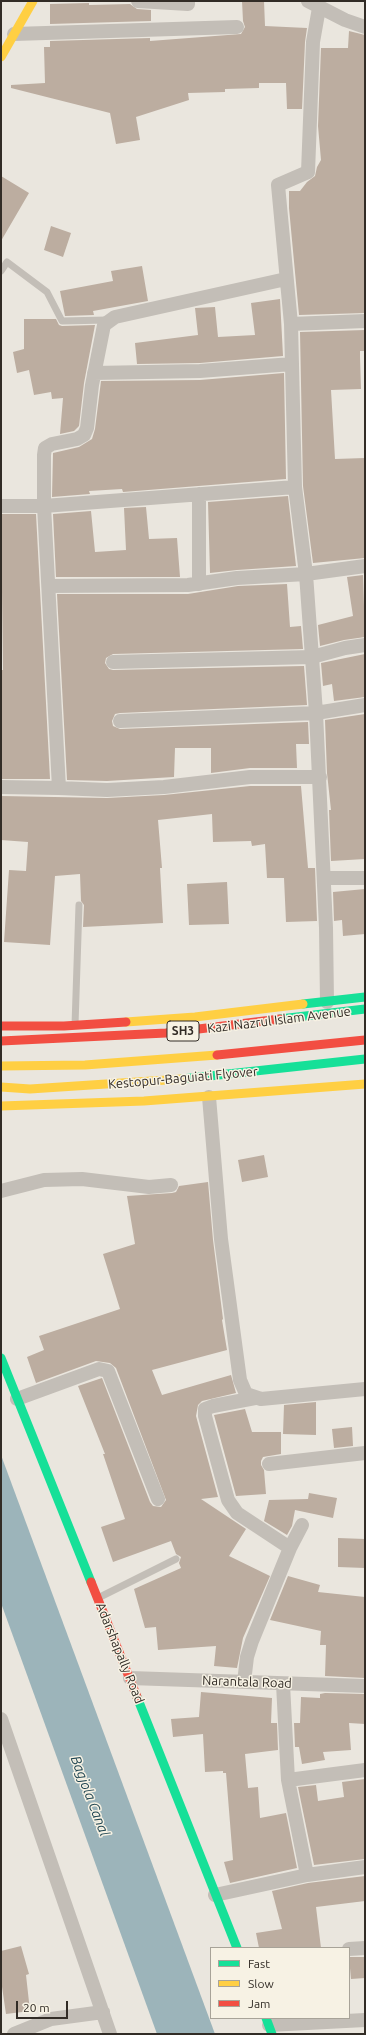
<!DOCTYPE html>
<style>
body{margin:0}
#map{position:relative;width:366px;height:2035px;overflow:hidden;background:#eae6de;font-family:Ubuntu,sans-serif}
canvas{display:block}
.frame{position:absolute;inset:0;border:2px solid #322c26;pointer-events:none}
.legend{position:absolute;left:210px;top:1947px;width:140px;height:72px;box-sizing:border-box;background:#f7f2e4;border:1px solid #a8a398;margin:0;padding:5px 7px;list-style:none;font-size:12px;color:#322c26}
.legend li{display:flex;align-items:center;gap:8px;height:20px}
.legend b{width:20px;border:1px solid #a8a398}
.scale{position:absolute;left:16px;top:2001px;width:52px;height:18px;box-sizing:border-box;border:2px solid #322c26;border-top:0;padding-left:5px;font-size:12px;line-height:14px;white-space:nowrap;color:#322c26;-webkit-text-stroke:3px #f7f2e4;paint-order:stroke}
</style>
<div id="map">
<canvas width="366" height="2035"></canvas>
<div class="frame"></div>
<ul class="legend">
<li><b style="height:5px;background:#16e098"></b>Fast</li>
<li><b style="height:5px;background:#ffcf43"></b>Slow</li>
<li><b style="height:5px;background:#f24e42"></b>Jam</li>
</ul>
<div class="scale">20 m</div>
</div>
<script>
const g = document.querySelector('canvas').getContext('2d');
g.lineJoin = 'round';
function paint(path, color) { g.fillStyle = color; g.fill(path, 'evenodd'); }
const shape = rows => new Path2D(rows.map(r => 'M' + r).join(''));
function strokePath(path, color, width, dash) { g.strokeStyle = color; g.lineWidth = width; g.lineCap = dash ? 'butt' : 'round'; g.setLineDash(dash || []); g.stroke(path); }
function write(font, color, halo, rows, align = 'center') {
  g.font = font + ' Ubuntu,sans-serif'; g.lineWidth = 3; g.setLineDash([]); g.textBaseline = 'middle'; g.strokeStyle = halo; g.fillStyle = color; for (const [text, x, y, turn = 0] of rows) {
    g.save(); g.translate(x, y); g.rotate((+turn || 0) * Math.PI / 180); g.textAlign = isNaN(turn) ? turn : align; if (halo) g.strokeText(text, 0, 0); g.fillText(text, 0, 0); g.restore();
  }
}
paint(shape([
 [1,1455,215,2034,157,2034,1,1603]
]), '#9cb4ba');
paint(shape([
 [242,1,264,1,265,26,307,28,305,42,302,109,287,109,286,83,259,83,259,88,225,89,225,92,188,93,189,100,136,117,140,140,116,144,110,113,11,88,11,85,45,83,44,47,50,47,50,41,150,38,150,41,241,34,245,27,243,21],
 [89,3,89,5,130,4,137,9,151,10,151,21,50,24,50,4],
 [349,31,365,35,365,313,299,315,289,208,289,191,300,191,307,182,315,176,317,167,321,160,318,126,321,48,348,48],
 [1,176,29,193,1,241],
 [51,226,71,233,63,257,44,250],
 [142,266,148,301,93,311,94,315,65,316,60,291,113,281,111,271],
 [280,299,283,356,200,363,137,364,135,343,198,335,195,308,215,307,218,337,255,335,251,303],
 [24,319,56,319,59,325,62,326,95,325,84,383,79,426,74,431,60,434,63,398,52,399,51,392,34,395,29,370,17,373,13,352,24,349],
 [365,330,365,351,360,351,360,357,361,389,331,390,335,459,365,458,365,558,313,563,303,486,300,332],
 [284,373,286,479,123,492,122,489,89,491,90,494,52,497,53,453,79,447,92,439,95,429,101,381,200,380],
 [288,496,296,566,237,570,210,573,208,502],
 [146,507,149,539,177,538,180,577,56,577,53,514,91,511,95,552,126,550,124,508],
 [1,514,36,514,50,779,1,779,1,670,3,670],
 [363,575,365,637,344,640,320,646,318,625,353,616,347,577],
 [287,584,290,627,301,626,303,649,113,654,106,658,105,663,109,669,113,670,304,666,307,705,120,713,115,714,112,721,113,726,120,729,308,722,309,744,296,744,297,768,250,768,211,773,211,748,175,748,174,777,107,781,67,780,57,594,188,594,238,586],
 [365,654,365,697,334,701,332,684,323,686,321,663],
 [365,714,365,859,331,861,329,810,331,810,327,773,325,720],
 [250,786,301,786,308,868,315,868,317,921,286,922,284,878,267,878,265,844,252,846,251,841,213,842,212,814,158,820,162,868,160,868,163,923,83,927,84,905,81,901,80,874,55,876,50,945,4,942,9,870,26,871,28,842,1,840,1,796,107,798,164,795],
 [227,882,229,924,189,925,187,884],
 [365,889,365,934,343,936,342,920,334,921,333,892],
 [264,1155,268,1177,242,1182,238,1160],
 [208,1182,213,1240,223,1319,222,1320,227,1350,152,1370,162,1395,231,1375,236,1393,202,1401,198,1405,196,1416,218,1497,201,1499,246,1529,229,1556,270,1576,243,1638,237,1668,214,1666,216,1646,158,1650,156,1627,145,1628,134,1589,181,1568,179,1563,181,1557,176,1554,171,1541,113,1562,101,1527,125,1519,103,1454,105,1454,78,1386,102,1378,150,1502,153,1506,161,1507,166,1500,116,1368,110,1363,96,1361,36,1383,27,1357,44,1350,39,1336,120,1309,103,1254,135,1244,127,1196,172,1193,176,1192,179,1186],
 [316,1402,316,1435,283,1434,284,1405],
 [245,1409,252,1432,281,1432,281,1454,263,1457,261,1461,261,1465,264,1470,266,1494,236,1496,214,1415],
 [352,1427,353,1446,334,1448,332,1429],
 [309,1493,337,1498,333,1518,295,1510,292,1526,287,1535,264,1521,269,1500,308,1499],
 [338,1538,365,1539,365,1568,338,1567],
 [288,1576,320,1585,318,1592,365,1597,365,1678,325,1676,326,1645,320,1645,321,1631,270,1620],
 [201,1692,272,1698,271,1723,277,1723,278,1750,245,1754,248,1788,258,1787,260,1818,286,1813,297,1868,230,1883,224,1862,233,1860,226,1773,223,1773,223,1771,205,1772,203,1734,173,1737,171,1719,199,1717],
 [325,1693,365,1694,365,1724,349,1723,351,1750,323,1752,325,1760,302,1764,299,1747,295,1747,294,1723,300,1723,301,1697,320,1698,320,1694],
 [365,1779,365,1859,314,1865,298,1787,316,1785,318,1801,344,1797,342,1782],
 [365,1876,365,1901,316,1907,321,1948,259,1948,256,1933,282,1929,272,1891,308,1883],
 [21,1946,29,1974,26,1975,30,2011,6,2014,1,1980,1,1951],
 [349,1957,365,1957,365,1978,351,1979]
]), '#bcada0');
strokePath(shape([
 [1,271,7,262,47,292,62,321,107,320],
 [75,1025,79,905],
 [98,1598,176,1559]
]), '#c3beb7', 7);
strokePath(shape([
 [138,1,188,4,188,1],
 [308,1,345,20,365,27],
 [319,8,313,42,308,172,278,185,291,324,295,487,306,574,316,713,326,928,327,1002],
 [14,34,237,27],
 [291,324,365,321],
 [94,373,200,371,292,364],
 [199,494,199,584],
 [1,506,44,506,295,487],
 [49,586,188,585,237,578,306,574,365,566],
 [113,662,312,657,345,648,365,645],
 [120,721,316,713,365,705],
 [1,787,59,788,44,506,44,455,45,448,52,444,77,439,84,435,87,428,92,385,104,325,115,317,286,279],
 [59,788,107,790,164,787,250,777,320,777],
 [324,878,365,878],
 [209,1097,221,1239,240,1380,246,1394,261,1399,365,1389],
 [1,1191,44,1180,82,1179,149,1187,171,1185],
 [255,1398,213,1406,205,1409,205,1416,228,1500,237,1513,290,1548],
 [17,1399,99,1369,108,1371,158,1499],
 [269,1464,365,1453],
 [130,1678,365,1686],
 [244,1682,247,1657,252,1641,290,1548,302,1525],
 [283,1684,288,1780,365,1770],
 [1,1719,110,2034],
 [288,1780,307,1875,365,1867],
 [215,1895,307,1875],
 [349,1949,365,1948],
 [269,2025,365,2020],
 [14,2034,51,2019,103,2012]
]), '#c3beb7', 14);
strokePath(shape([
 [303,1004,365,997],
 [280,1019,365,1009],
 [182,1079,365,1059],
 [1,1358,91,1582],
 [137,1697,237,1948],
 [266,2018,272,2034]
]), '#16e098', 9);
strokePath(shape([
 [1,57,33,1],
 [126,1022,195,1017,303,1004],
 [1,1066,85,1065,217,1055],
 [1,1087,30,1089,182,1079],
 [1,1106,144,1101,365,1084]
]), '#ffcf43', 9);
strokePath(shape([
 [1,1026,64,1026,126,1022],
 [1,1041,166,1033,280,1019],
 [217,1055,365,1040],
 [91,1582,137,1697]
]), '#f24e42', 9);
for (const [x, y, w] of [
 [183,1031,32]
]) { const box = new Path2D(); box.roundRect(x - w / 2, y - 10, w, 20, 3); g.fillStyle = '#f7f2e4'; g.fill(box); strokePath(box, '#322c26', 1); }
write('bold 12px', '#322c26', null, [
 ["SH3",183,1031]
]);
write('13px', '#322c26', '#f7f2e4', [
 ["Kazi Nazrul Islam Avenue",279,1020,-7],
 ["Kestopur-Baguiati Flyover",183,1078,-5],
 ["Adarshapally Road",120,1653,68],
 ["Narantala Road",247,1682,2]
]);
write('italic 14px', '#1f4551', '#f7f2e4', [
 ["Bagjola Canal",90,1796,69]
]);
</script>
